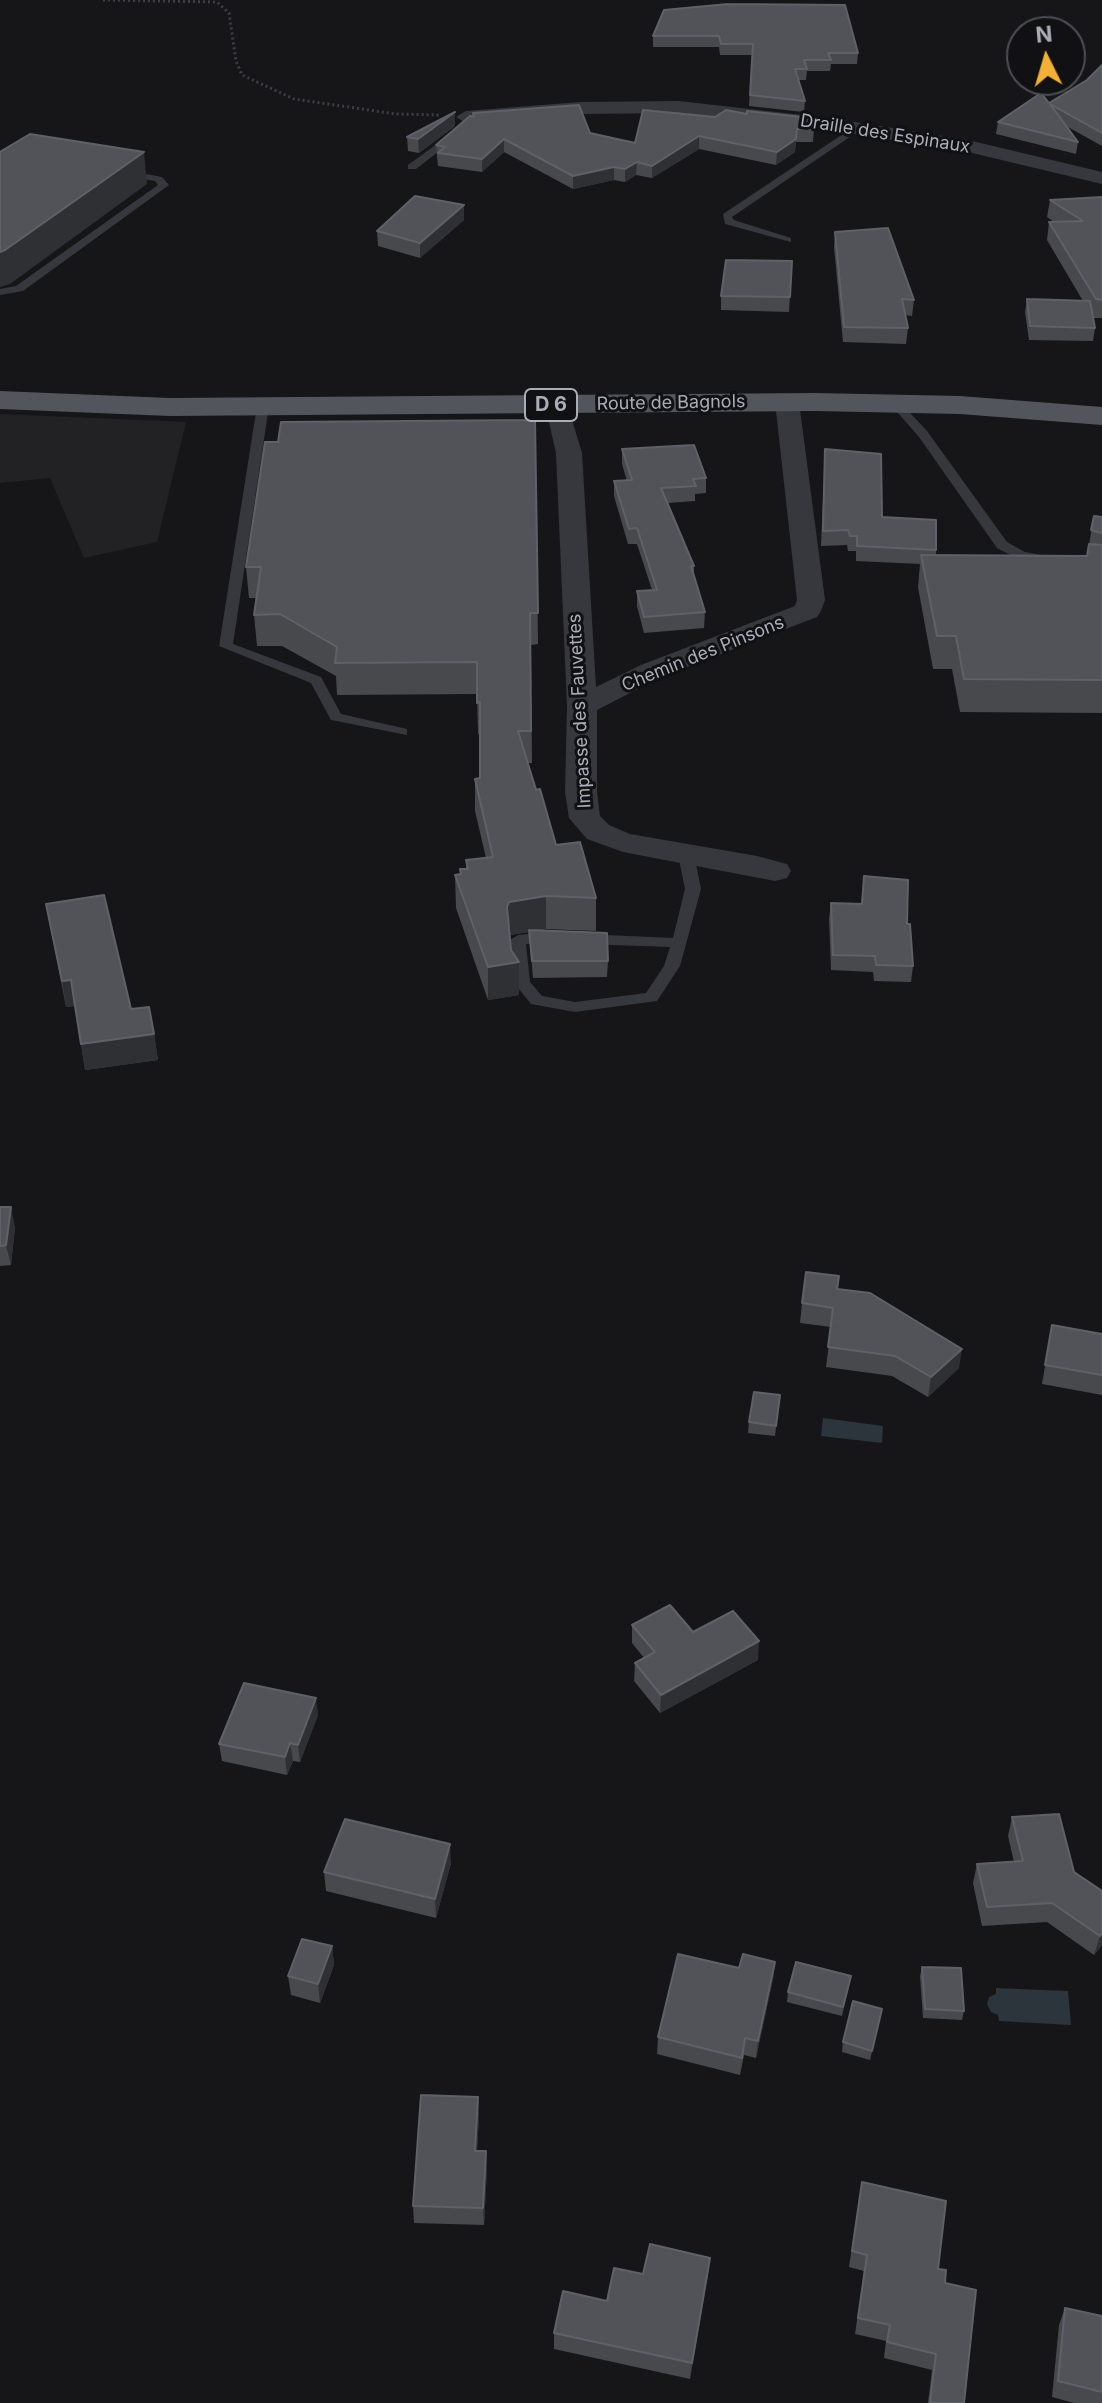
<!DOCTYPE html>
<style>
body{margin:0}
#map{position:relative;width:1102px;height:2403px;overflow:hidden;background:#161618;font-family:Inter,sans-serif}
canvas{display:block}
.north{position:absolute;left:1006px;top:16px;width:80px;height:80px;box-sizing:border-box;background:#111113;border:2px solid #4d4f55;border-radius:50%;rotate:355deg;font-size:22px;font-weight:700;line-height:32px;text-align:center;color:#a8adb8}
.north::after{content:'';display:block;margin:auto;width:28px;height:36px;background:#f2b134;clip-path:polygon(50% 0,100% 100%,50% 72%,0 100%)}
</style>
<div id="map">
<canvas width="1102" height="2403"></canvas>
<div class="north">N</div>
</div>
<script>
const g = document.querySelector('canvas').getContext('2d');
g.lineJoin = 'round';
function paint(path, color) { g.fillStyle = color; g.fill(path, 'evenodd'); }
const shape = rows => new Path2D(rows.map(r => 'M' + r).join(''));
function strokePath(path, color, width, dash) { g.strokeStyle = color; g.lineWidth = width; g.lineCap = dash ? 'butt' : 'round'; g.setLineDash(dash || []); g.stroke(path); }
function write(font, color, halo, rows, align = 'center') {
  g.font = font + ' Inter,sans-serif'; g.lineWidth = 6; g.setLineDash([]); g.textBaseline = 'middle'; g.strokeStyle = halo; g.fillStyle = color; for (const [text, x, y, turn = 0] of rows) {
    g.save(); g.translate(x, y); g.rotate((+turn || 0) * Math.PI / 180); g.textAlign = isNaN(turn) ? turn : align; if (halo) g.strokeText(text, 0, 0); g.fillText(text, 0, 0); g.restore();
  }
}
paint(shape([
 [0,414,186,422,157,542,84,558,50,478,0,483]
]), '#222225');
paint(shape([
 [823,1418,883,1426,882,1443,821,1436],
 [996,1988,1068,1991,1071,2025,999,2021,998,2015,991,2012,987,2004,989,1997,996,1994]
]), '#2c353c');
strokePath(shape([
 [103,0,217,2,229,13,236,61,242,75,294,99,396,114,441,115]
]), '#3d3f44', 3, [2, 3]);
paint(shape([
 [855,126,863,128,732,217,734,220,791,238,791,242,725,224,723,214,855,126],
 [452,133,460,135,416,169,408,169,408,165,452,133],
 [124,170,162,177,169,185,23,291,0,295,0,289,16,286,158,185,155,181,120,175,119,173,124,170],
 [891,401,899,401,927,431,1007,542,1025,552,1052,557,1052,563,1016,558,997,548,919,437,891,405,891,401],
 [263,402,269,406,233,644,321,677,341,714,407,729,407,735,331,720,311,683,219,646,257,406,263,402],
 [686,849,694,854,701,889,680,966,657,1001,575,1012,531,1004,514,983,510,940,518,935,552,932,560,937,552,942,526,944,530,982,542,996,575,1002,646,993,664,966,670,947,582,944,574,939,582,934,673,938,685,889,678,854,686,849]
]), '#37383d');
paint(shape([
 [679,101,829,118,968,140,1102,172,1102,184,968,152,829,130,679,113,580,114,466,123,456,117,466,111,580,102,679,101],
 [787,395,796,397,799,402,825,600,821,611,817,617,661,677,597,710,597,792,600,816,609,825,630,834,757,856,787,864,791,871,787,878,775,881,623,852,587,839,569,818,565,792,567,706,556,453,545,405,548,400,566,400,582,453,596,687,641,665,795,606,797,600,775,402,778,397,787,395]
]), '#37383d');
paint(shape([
 [0,391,170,398,815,393,960,396,1102,407,1102,425,960,414,815,411,170,416,0,409,0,391]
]), '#53555c');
paint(shape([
 [664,10,858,53,857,64,831,64,830,71,807,71,806,80,798,80,805,101,804,112,749,106,752,55,720,55,719,47,653,47,653,36],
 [1102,65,1102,146,1066,126,1078,142,1076,154,996,134,998,122,1049,103,1087,80],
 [643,110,814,129,813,142,796,142,795,152,776,165,699,149,652,178,636,175,625,182,614,180,573,189,504,152,482,172,438,166,436,145,590,133,635,143],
 [455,126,419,153,408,151,407,137],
 [1102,197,1102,318,1093,318,1095,328,1093,341,1029,340,1025,312,1027,299,1083,301,1047,240,1049,222,1054,222,1047,217,1050,200],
 [464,220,420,258,378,246,377,231],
 [835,232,914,300,912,316,905,315,908,328,906,344,843,342,834,247],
 [792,261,789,312,721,310,721,296],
 [535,420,538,644,531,645,532,763,528,763,556,845,596,898,596,931,546,929,537,931,608,961,607,977,533,978,529,932,510,935,511,950,519,995,488,1000,456,908,455,875,460,874,460,869,466,869,466,860,486,858,475,811,475,779,480,778,480,734,478,734,477,694,337,695,336,676,282,646,257,646,254,615,257,598,249,598,246,567,278,442],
 [622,449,706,478,706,493,695,494,695,501,668,503,694,566,694,575,705,612,704,628,644,633,637,606,637,591,652,590,637,544,628,544,614,496,614,481,627,481,622,464],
 [825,449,882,517,936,550,936,555,1087,556,1094,516,1102,517,1102,713,960,712,952,669,933,669,918,587,920,564,856,561,856,551,848,551,847,545,821,546],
 [864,876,907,924,913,966,911,982,874,981,873,972,831,970,829,919,831,903,861,904],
 [46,904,131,1009,154,1034,158,1060,85,1070,75,1006,66,1007],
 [0,1207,15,1227,11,1265,0,1266],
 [839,1276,838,1289,959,1368,928,1397,892,1376,826,1367,831,1327,800,1323,802,1303],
 [1052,1325,1102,1334,1102,1395,1042,1384],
 [780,1395,775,1436,748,1433,749,1422],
 [632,1625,758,1660,660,1713,634,1681,635,1663,644,1658,632,1643],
 [318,1715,300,1762,293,1761,287,1775,222,1761,219,1744],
 [1012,1817,1074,1872,1102,1891,1102,1945,1094,1955,1047,1922,982,1926,973,1883,977,1864,1014,1862,1008,1836],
 [451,1863,436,1918,326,1891,324,1872],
 [332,1946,334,1965,320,2003,291,1995,288,1976],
 [775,1962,773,1979,756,2058,744,2055,740,2075,657,2054,658,2037,739,1968],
 [922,1967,964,2011,962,2020,923,2018,920,1976],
 [851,1976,842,2016,787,2002,788,1992],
 [880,2019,870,2060,842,2052,843,2042],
 [479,2115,477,2151,487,2168,484,2225,414,2223,413,2206],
 [859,2199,938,2269,945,2283,964,2403,928,2403,932,2370,884,2358,886,2341,855,2334,864,2271,849,2267],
 [643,2274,708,2274,690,2379,554,2349,554,2333,607,2301],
 [1065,2308,1102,2316,1102,2403,1074,2403,1052,2397,1059,2325]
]), '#47494d');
paint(shape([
 [455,112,455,126,419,153,418,139],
 [699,136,699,149,652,178,652,166],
 [504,139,504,152,482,172,482,159],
 [796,139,795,152,776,165,777,152],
 [144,152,147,184,10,284,0,287,0,252],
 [637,162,636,175,625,182,625,169],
 [614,167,614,180,573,189,573,176],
 [464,205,464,220,420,258,420,243],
 [546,896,546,929,510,935,507,907,509,902],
 [519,962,519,995,488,1000,488,967],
 [71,980,75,1006,66,1007,62,981],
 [154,1034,158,1060,85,1070,81,1044],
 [11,1207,15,1227,11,1265,6,1245],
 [962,1349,959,1368,928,1397,931,1377],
 [759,1641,758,1660,660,1713,661,1695],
 [316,1698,318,1715,300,1762,298,1745],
 [290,1743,293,1761,287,1775,285,1757],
 [450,1844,451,1863,436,1918,435,1899],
 [1102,1933,1102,1945,1094,1955,1100,1936],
 [332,1946,334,1965,320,2003,318,1984],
 [775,1962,773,1979,756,2058,758,2041],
 [478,2097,479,2115,476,2169,475,2151],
 [486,2151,487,2168,484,2225,483,2208],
 [710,2258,708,2274,690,2379,692,2363]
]), '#2f3033');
const building = shape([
 [728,4,845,5,858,53,828,53,831,60,804,60,807,69,795,69,805,101,750,95,753,44,721,44,719,36,653,36,664,10,728,4],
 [1102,65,1102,133,1050,104,1078,142,998,122,1041,93,1049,103,1087,80,1102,65],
 [579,105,590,133,635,143,643,110,715,117,726,110,747,114,747,111,811,118,814,129,797,129,796,139,777,152,699,136,652,166,637,162,625,169,614,167,573,176,504,139,482,159,438,153,445,147,436,145,470,116,474,117,473,113,579,105],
 [455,112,418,139,407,137,455,112],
 [30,134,144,152,5,250,0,252,0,152,30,134],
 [415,196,464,205,420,243,377,231,415,196],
 [1102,197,1102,300,1096,299,1049,222,1083,221,1050,200,1102,197],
 [888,228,914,300,902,299,908,328,844,327,835,232,888,228],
 [726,260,792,261,790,297,721,296,726,260],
 [1027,299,1090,301,1095,328,1030,326,1027,299],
 [535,420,538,613,530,613,531,731,518,731,536,790,540,789,556,845,580,842,596,898,546,896,509,902,507,907,511,950,519,962,488,967,455,875,461,874,460,869,468,869,466,860,493,857,475,779,480,778,480,702,477,703,477,662,335,663,337,647,280,614,254,615,261,567,246,567,265,442,278,442,281,422,535,420],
 [694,445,706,478,693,479,696,486,661,488,694,566,691,566,705,612,644,617,637,591,657,590,637,528,629,529,614,481,632,480,622,449,694,445],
 [825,449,881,454,882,517,936,520,936,550,857,546,857,536,850,536,848,530,823,531,825,449],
 [1094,516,1102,517,1102,533,1091,530,1094,516],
 [1089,544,1102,545,1102,680,964,679,956,636,937,636,921,555,1087,556,1089,544],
 [864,876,908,880,907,924,910,924,913,966,876,965,875,956,833,955,831,903,862,904,864,876],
 [104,895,131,1009,149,1007,154,1034,81,1044,71,980,62,981,46,904,104,895],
 [529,930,607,933,608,961,532,961,529,930],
 [0,1207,11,1207,6,1245,0,1246,0,1207],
 [806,1272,839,1276,837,1289,870,1293,962,1349,931,1377,895,1356,828,1347,833,1308,802,1303,806,1272],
 [1052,1325,1102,1334,1102,1375,1045,1365,1052,1325],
 [754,1392,780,1395,776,1426,749,1422,754,1392],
 [670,1605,693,1632,733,1611,759,1641,661,1695,635,1663,655,1652,632,1625,670,1605],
 [244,1683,316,1698,298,1745,290,1743,285,1757,219,1744,244,1683],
 [1059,1814,1074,1872,1102,1891,1102,1933,1100,1936,1052,1903,987,1907,977,1864,1023,1861,1012,1817,1059,1814],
 [345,1819,450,1844,435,1899,324,1872,345,1819],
 [302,1939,332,1946,318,1984,288,1976,302,1939],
 [678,1954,739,1968,743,1954,775,1962,758,2041,745,2038,742,2058,658,2037,678,1954],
 [796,1962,851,1976,843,2007,788,1992,796,1962],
 [922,1967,961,1968,964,2011,925,2009,922,1967],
 [853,2001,882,2009,872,2051,843,2042,853,2001],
 [421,2095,478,2097,475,2151,486,2151,483,2208,413,2206,421,2095],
 [862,2182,946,2201,938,2269,946,2270,945,2283,976,2290,964,2403,936,2403,930,2402,936,2354,887,2342,890,2325,858,2318,867,2255,852,2251,862,2182],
 [650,2244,710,2258,692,2363,554,2333,563,2291,607,2301,614,2268,643,2274,650,2244],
 [1065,2308,1102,2316,1102,2392,1058,2381,1065,2308]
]);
paint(building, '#525359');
strokePath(building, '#5f6168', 2);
write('18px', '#a8adb8', '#111113', [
 ["Draille des Espinaux",885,134,9],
 ["Route de Bagnols",671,403,-1],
 ["Chemin des Pinsons",703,654,-22],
 ["Impasse des Fauvettes",580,711,-93]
]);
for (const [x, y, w] of [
 [551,405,52]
]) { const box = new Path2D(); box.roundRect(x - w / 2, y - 16, w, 32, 6); g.fillStyle = '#111113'; g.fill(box); strokePath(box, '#a8adb8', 2); }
write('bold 20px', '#a8adb8', null, [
 ["D 6",551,405]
]);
</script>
